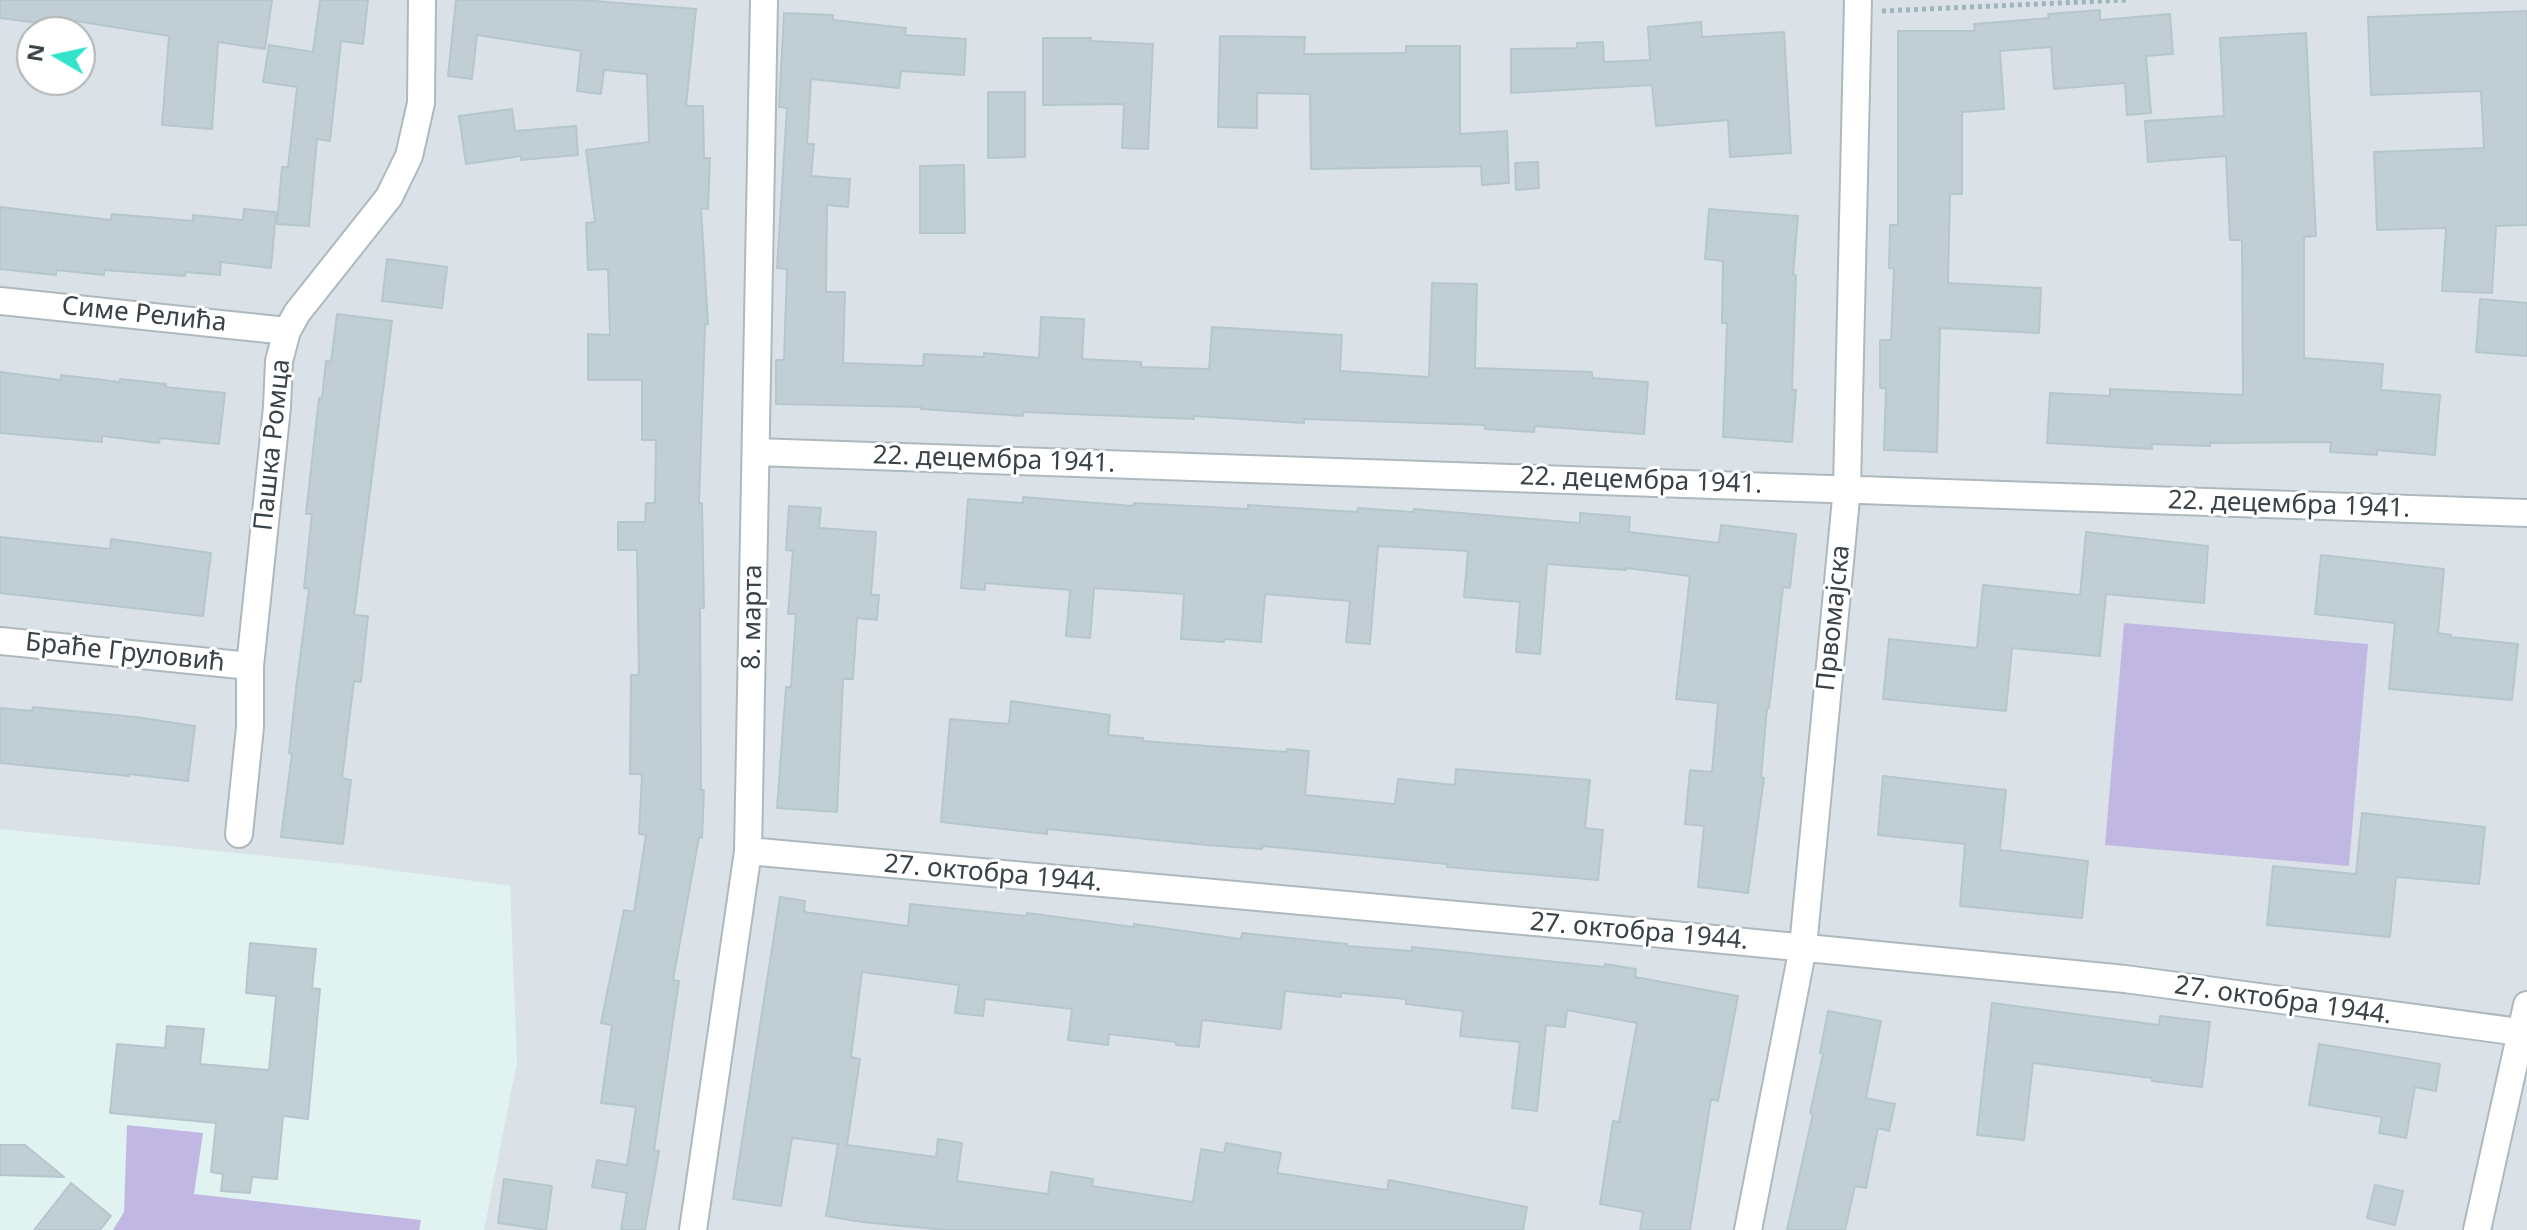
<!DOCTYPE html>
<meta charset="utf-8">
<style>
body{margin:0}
#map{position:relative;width:2527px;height:1230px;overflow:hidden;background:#ebf0f4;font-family:"Noto Sans",sans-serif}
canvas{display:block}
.north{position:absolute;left:16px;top:16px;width:80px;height:80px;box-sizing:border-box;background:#fff;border:2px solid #b0b4b5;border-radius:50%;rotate:279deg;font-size:22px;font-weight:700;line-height:32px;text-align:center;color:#394347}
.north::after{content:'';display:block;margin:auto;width:28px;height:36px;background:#33e2cb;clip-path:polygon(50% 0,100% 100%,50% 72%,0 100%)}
</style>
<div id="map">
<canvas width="2527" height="1230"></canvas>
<div class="north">N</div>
</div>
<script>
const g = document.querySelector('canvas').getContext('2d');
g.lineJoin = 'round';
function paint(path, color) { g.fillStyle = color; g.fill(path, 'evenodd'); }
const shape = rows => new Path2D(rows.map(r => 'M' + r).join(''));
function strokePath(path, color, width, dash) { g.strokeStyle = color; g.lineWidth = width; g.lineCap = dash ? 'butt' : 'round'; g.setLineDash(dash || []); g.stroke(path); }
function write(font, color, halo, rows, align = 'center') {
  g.font = font + ' "Noto Sans",sans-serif'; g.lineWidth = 6; g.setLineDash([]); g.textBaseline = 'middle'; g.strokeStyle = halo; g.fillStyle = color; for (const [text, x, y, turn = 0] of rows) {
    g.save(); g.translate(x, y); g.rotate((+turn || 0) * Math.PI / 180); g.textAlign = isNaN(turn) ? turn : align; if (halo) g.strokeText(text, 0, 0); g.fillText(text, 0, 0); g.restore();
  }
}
paint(shape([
 [0,0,2527,0,2527,1230,0,1230],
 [32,32,80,32,80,80,32,80]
]), '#dae2e7');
paint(shape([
 [0,829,354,865,510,886,517,1062,484,1230,0,1230]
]), '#e0f3f0');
paint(shape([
 [2124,623,2368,644,2349,866,2105,845],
 [127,1125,203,1133,194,1194,421,1220,419,1230,113,1230,124,1212]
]), '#c0b8e3');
const building = shape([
 [0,0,272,0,265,49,218,42,212,129,162,125,169,36,76,21,75,28,0,18,0,0],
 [320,0,368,0,363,44,341,41,330,141,317,139,309,226,277,224,282,167,288,167,297,87,263,82,269,45,313,52,320,0],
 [456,0,581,0,696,9,686,106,703,106,704,158,710,158,708,209,701,208,708,324,705,324,699,503,702,503,704,608,700,608,701,790,704,790,702,838,699,837,673,980,679,981,654,1150,659,1151,645,1230,621,1230,627,1193,592,1187,597,1160,627,1165,636,1107,601,1103,612,1025,601,1023,624,910,634,912,646,835,639,834,642,774,630,774,631,675,639,675,637,550,618,550,618,522,645,522,646,503,655,503,656,440,642,440,642,380,588,380,588,334,610,335,608,269,588,270,586,223,595,222,586,150,649,142,647,74,604,70,601,94,577,91,581,51,477,35,472,79,448,76,456,0],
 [2100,10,2100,20,2170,14,2173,54,2146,56,2151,113,2127,115,2125,83,2054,89,2051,47,2000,51,2004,109,1962,112,1962,194,1950,194,1948,283,2041,288,2039,333,1940,328,1937,452,1884,450,1886,388,1880,388,1880,340,1891,340,1894,269,1889,268,1890,225,1898,225,1898,31,1975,31,1974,24,2049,18,2048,14,2100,10],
 [2527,11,2527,225,2496,226,2492,293,2442,291,2446,228,2377,230,2374,152,2484,148,2481,91,2371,95,2368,17,2527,11],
 [784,13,833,15,833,20,906,28,905,35,966,39,964,75,901,71,899,88,811,79,807,144,814,144,811,176,850,179,848,207,827,205,826,292,845,292,843,363,923,366,924,354,984,357,984,353,1039,358,1041,317,1084,319,1082,359,1141,362,1141,367,1209,369,1212,327,1342,335,1340,371,1429,377,1432,283,1477,284,1475,368,1592,372,1592,378,1648,382,1644,434,1535,426,1534,432,1485,429,1485,425,1304,419,1304,423,1194,416,1194,419,1023,412,1023,416,921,409,921,407,776,404,776,360,784,360,787,269,777,268,787,108,779,107,784,13],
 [1701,22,1702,37,1784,32,1791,153,1730,157,1728,120,1656,126,1652,85,1511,93,1511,49,1577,48,1577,43,1603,42,1604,62,1650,60,1648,27,1701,22],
 [2306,33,2316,236,2304,237,2304,358,2383,364,2381,390,2440,395,2435,455,2377,450,2377,455,2330,452,2331,442,2210,443,2210,446,2152,444,2152,449,2047,443,2050,393,2110,396,2110,389,2243,395,2242,240,2230,240,2226,156,2148,162,2145,121,2224,116,2220,38,2306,33],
 [1220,36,1305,37,1304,54,1406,53,1406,46,1460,46,1460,134,1507,131,1509,183,1482,185,1481,166,1311,169,1310,94,1257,93,1257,128,1218,127,1220,36],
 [1043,38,1091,38,1091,41,1153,44,1148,149,1122,148,1124,104,1043,105,1043,38],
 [988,92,1025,92,1025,157,988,158,988,92],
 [512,109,515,131,576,126,578,155,521,160,521,156,466,164,459,116,512,109],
 [1538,162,1539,188,1516,190,1515,163,1538,162],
 [964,165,965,233,920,233,920,166,964,165],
 [0,207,111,220,112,214,193,221,193,215,243,220,244,209,276,212,271,268,221,262,220,275,186,272,185,276,104,270,104,275,56,270,56,275,0,269,0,207],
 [1709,209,1798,216,1793,275,1796,275,1792,390,1796,390,1792,442,1723,437,1727,323,1722,323,1723,261,1705,259,1709,209],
 [387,259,447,267,442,308,382,301,387,259],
 [2480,299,2527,303,2527,356,2476,352,2480,299],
 [337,314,392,321,354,615,368,616,361,682,354,681,342,778,351,780,343,844,281,837,292,754,289,753,296,689,309,589,304,588,312,514,306,514,319,398,322,398,326,361,331,362,337,314],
 [0,372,61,380,61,375,120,382,120,379,166,384,165,387,225,393,219,444,160,438,159,443,102,436,102,442,0,433,0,372],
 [1023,497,1133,506,1134,503,1248,509,1248,505,1357,512,1358,508,1413,512,1414,509,1580,523,1580,513,1630,517,1629,532,1719,543,1721,525,1796,534,1790,588,1783,587,1769,708,1767,708,1761,777,1764,778,1748,893,1698,887,1704,826,1685,824,1690,770,1712,772,1718,703,1676,699,1690,576,1626,568,1626,570,1547,564,1540,654,1516,652,1520,602,1464,597,1468,551,1378,546,1370,644,1346,642,1350,601,1265,594,1261,642,1224,639,1224,642,1181,639,1184,594,1094,588,1090,638,1066,636,1070,590,985,583,985,590,961,588,968,499,1023,503,1023,497],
 [789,506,821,508,819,528,876,532,871,595,879,595,877,620,857,618,853,679,843,679,837,812,777,808,786,687,791,687,796,614,788,614,793,551,786,550,789,506],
 [2086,532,2208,546,2204,603,2106,594,2100,656,2012,648,2006,711,1883,699,1889,639,1977,648,1983,585,2080,595,2086,532],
 [0,537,110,549,111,539,211,553,203,616,0,593,0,537],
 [2321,555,2444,569,2438,633,2451,635,2451,637,2518,644,2512,700,2389,689,2395,623,2315,614,2321,555],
 [1011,701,1110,715,1108,735,1143,738,1143,741,1286,752,1287,749,1309,751,1305,795,1395,804,1398,779,1455,785,1456,769,1590,780,1585,828,1603,830,1598,880,1447,867,1447,864,1263,846,1262,849,1206,845,1047,829,1047,834,941,822,950,719,1009,724,1011,701],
 [33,707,136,717,195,726,188,781,129,774,129,776,0,763,0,708,32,711,33,707],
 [1883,776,2006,790,2000,850,2088,861,2082,918,1960,906,1965,844,1878,835,1883,776],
 [2362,813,2485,827,2479,884,2396,877,2390,937,2267,925,2273,866,2356,874,2362,813],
 [780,897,805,901,804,912,908,926,910,904,1026,916,1027,913,1134,927,1134,924,1241,939,1242,933,1347,944,1347,946,1412,951,1412,947,1605,967,1605,964,1636,969,1635,977,1738,996,1718,1101,1711,1099,1690,1230,1640,1230,1643,1212,1600,1204,1613,1121,1619,1122,1637,1023,1567,1010,1565,1027,1546,1025,1537,1111,1512,1108,1520,1042,1460,1036,1463,1011,1406,1004,1406,999,1341,993,1341,997,1285,991,1281,1029,1202,1020,1199,1047,1176,1045,1176,1042,1109,1034,1108,1045,1068,1040,1072,1009,985,999,983,1016,955,1013,959,985,862,972,851,1057,860,1059,847,1145,936,1157,938,1139,962,1143,957,1181,1048,1194,1051,1172,1093,1179,1092,1186,1193,1202,1201,1149,1224,1153,1226,1143,1281,1153,1277,1173,1387,1190,1389,1180,1527,1207,1523,1230,945,1230,862,1222,826,1216,838,1144,792,1138,781,1206,733,1199,780,897],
 [250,943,316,949,312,988,320,989,308,1119,283,1116,277,1179,252,1177,250,1193,221,1191,223,1174,211,1172,216,1123,110,1113,117,1044,165,1048,167,1026,204,1029,200,1064,269,1070,276,996,246,993,250,943],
 [1992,1003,2159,1025,2160,1016,2210,1022,2202,1087,2152,1081,2152,1078,2033,1063,2024,1140,1977,1135,1992,1003],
 [1828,1011,1881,1021,1866,1098,1895,1104,1889,1131,1878,1128,1866,1188,1855,1186,1845,1230,1787,1230,1813,1114,1810,1113,1823,1054,1820,1053,1828,1011],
 [2319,1044,2440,1064,2436,1091,2415,1087,2406,1138,2379,1133,2382,1117,2309,1105,2319,1044],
 [0,1145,25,1145,64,1177,0,1175,0,1145],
 [504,1179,552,1186,546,1230,498,1223,504,1179],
 [71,1183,111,1216,100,1230,34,1230,71,1183],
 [2375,1185,2403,1191,2395,1225,2367,1218,2375,1185]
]);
paint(building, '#c1ced4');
strokePath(building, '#b5c6ce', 2);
const street = shape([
 [0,301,287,331],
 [756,452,2527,513],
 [0,641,250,666],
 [239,834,250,727,250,666,277,407,279,361,287,331,297,313,389,197,409,156,421,103,422,0],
 [748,851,1601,928,2125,979,2527,1033],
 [693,1230,748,851,764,0],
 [1748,1230,1803,947,1847,488,1858,0],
 [2477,1230,2527,1005]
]);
strokePath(street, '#aeb9be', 30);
strokePath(shape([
 [1882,11,2126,0]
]), '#a1b4be', 5, [4, 4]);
strokePath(street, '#fff', 26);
write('26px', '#394347', '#fff', [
 ["Симе Релића",144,315,6],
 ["Пашка Ромца",273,445,-84],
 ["22. децембра 1941.",994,460,2],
 ["22. децембра 1941.",1641,481,2],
 ["22. децембра 1941.",2289,505,2],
 ["8. марта",753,617,-89],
 ["Првомајска",1834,618,-84],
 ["Браће Груловић",125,653,6],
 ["27. октобра 1944.",993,874,5],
 ["27. октобра 1944.",1639,932,5],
 ["27. октобра 1944.",2283,1001,8]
]);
</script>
